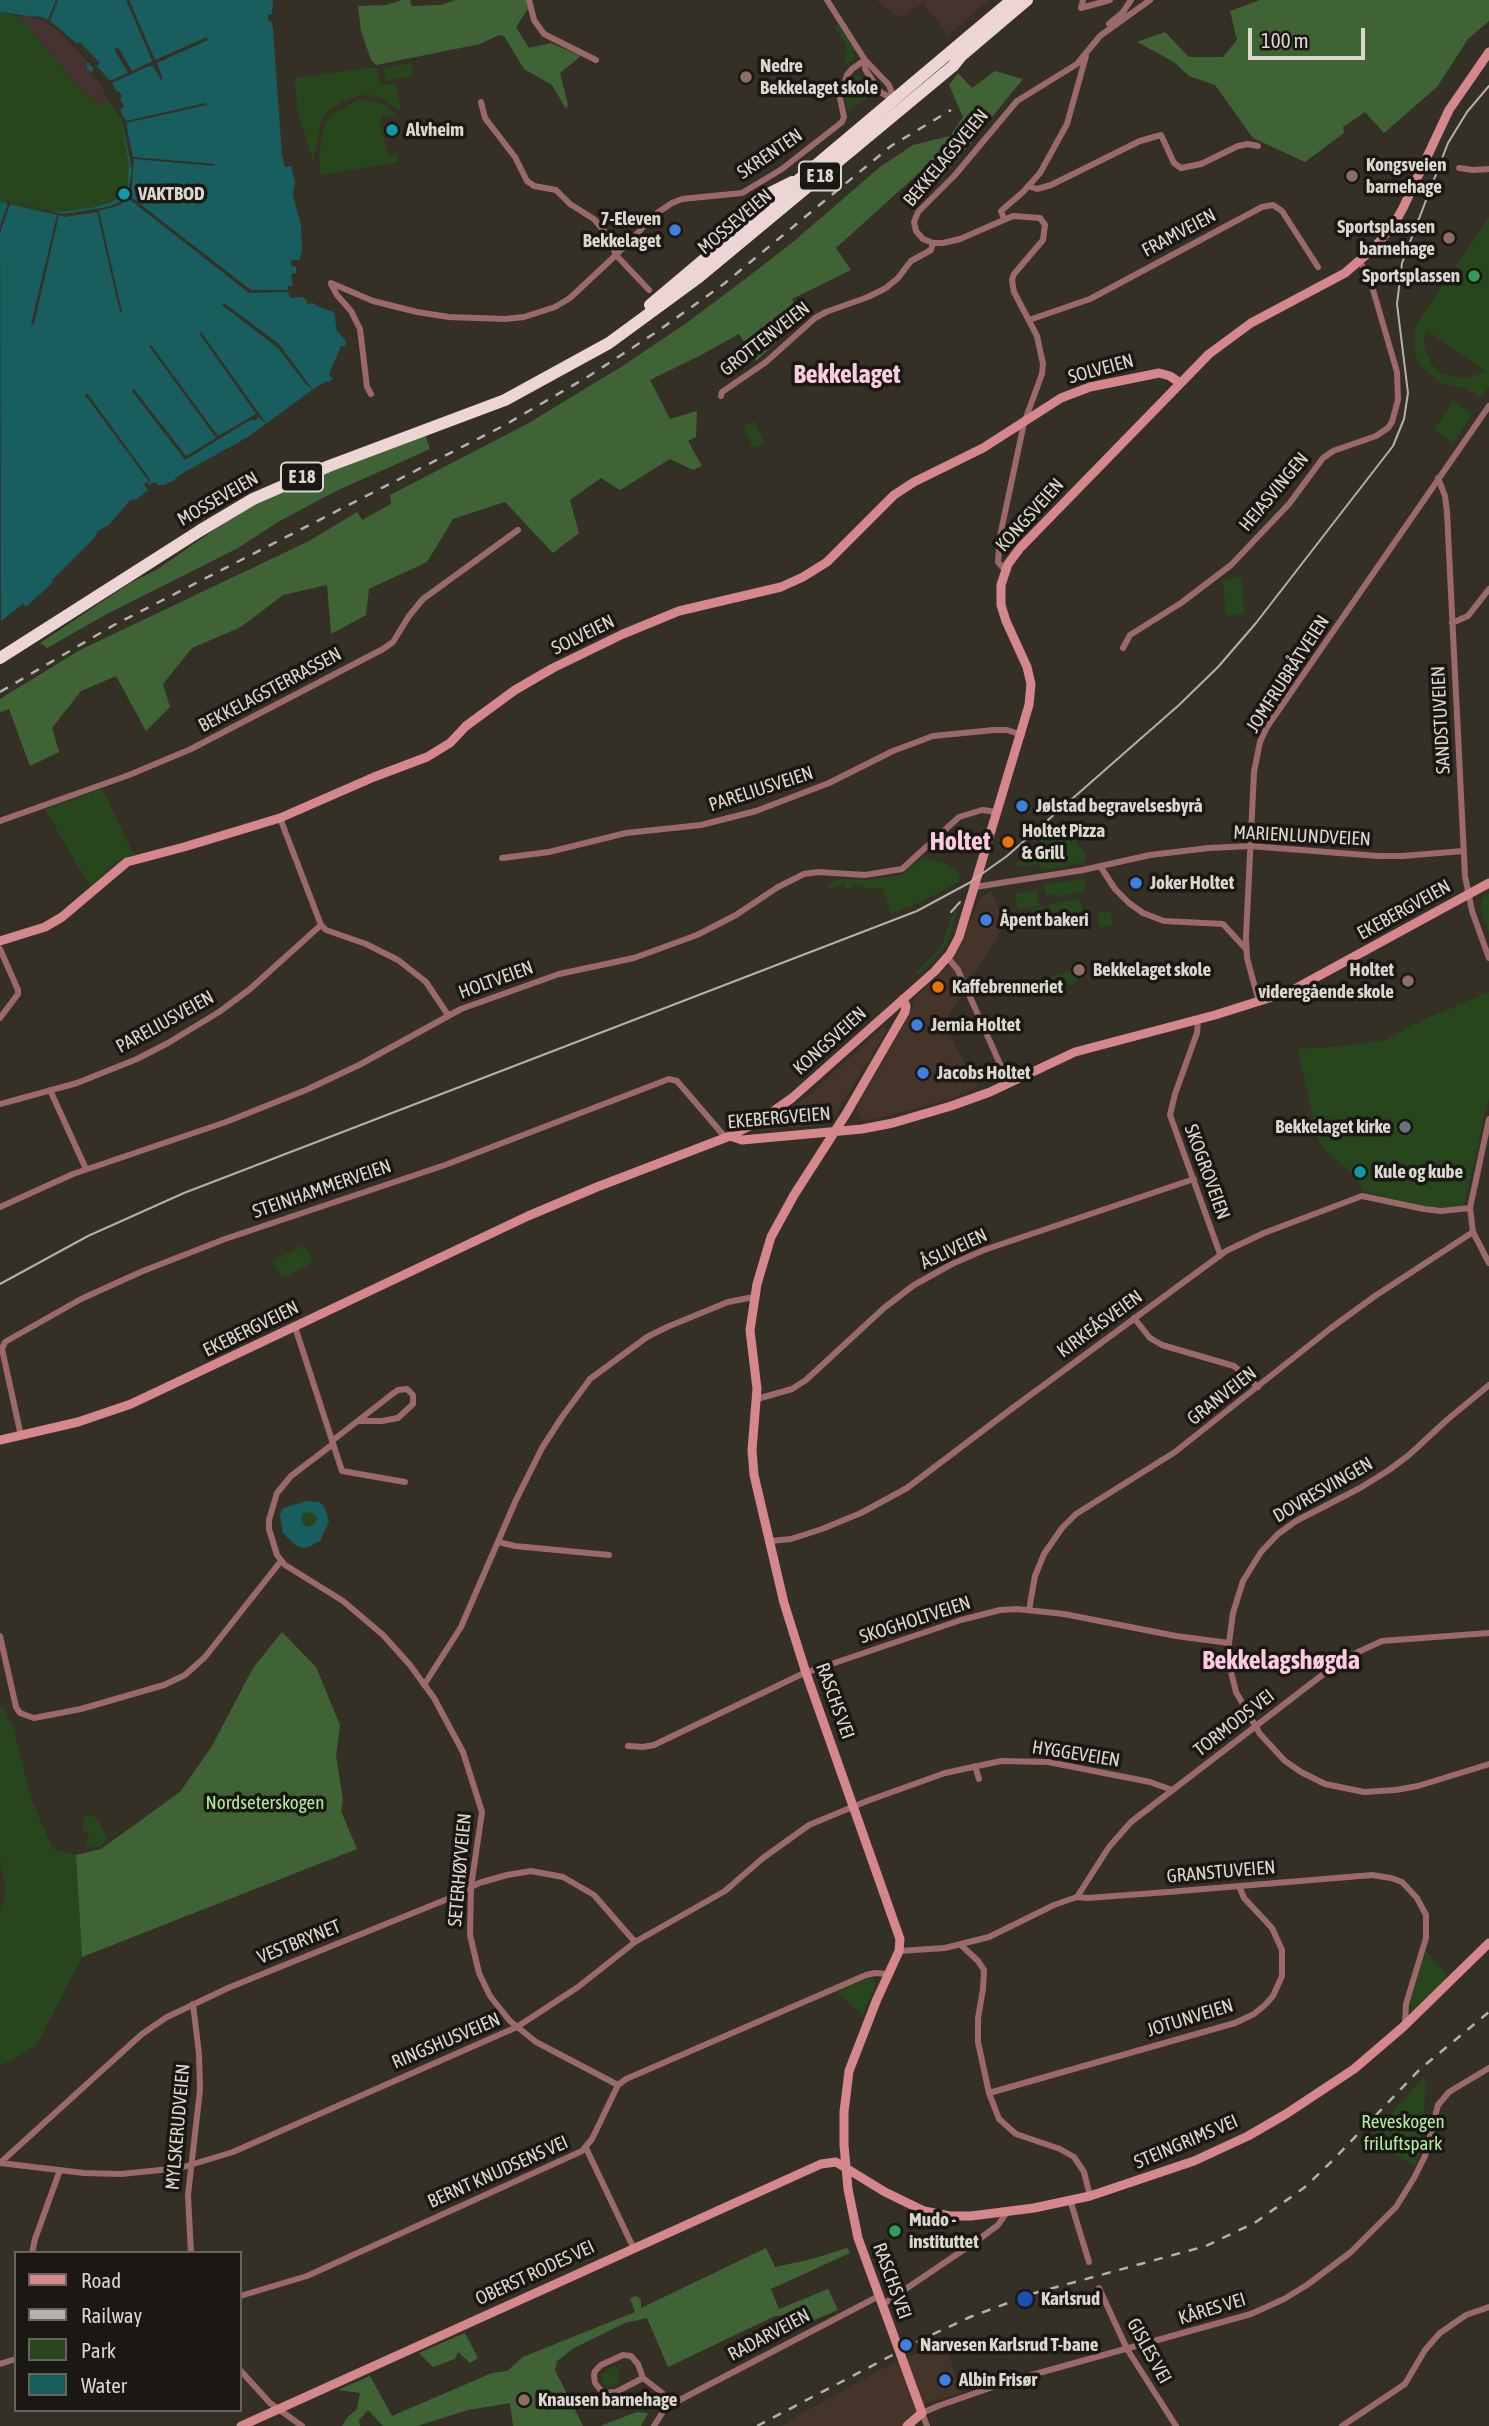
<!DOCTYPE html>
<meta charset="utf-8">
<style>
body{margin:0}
#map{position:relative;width:1489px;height:2426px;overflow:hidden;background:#353026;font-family:"Asap Condensed",sans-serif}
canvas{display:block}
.legend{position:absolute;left:14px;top:2251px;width:228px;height:161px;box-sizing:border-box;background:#1b1814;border:2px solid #676460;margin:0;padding:9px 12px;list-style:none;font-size:21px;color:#dad7d1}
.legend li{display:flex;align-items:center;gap:14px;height:35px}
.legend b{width:35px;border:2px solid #676460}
.scale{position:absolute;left:1248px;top:28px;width:117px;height:32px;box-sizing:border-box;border:4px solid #dad7d1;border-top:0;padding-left:9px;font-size:21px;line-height:24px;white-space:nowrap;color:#dad7d1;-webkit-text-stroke:5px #1b1814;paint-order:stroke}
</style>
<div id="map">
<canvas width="1489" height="2426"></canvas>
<ul class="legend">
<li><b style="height:9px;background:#d6878b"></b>Road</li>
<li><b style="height:9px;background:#b4b1aa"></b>Railway</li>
<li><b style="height:19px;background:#27461c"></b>Park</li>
<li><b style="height:19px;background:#185e5e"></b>Water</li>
</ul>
<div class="scale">100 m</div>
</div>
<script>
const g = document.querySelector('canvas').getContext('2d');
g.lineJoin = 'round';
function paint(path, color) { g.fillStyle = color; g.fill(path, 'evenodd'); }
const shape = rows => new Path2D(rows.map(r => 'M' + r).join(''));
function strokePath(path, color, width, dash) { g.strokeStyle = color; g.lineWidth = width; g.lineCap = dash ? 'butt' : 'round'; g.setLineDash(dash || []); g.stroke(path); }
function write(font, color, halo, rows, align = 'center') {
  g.font = font + ' "Asap Condensed",sans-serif'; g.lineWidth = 7; g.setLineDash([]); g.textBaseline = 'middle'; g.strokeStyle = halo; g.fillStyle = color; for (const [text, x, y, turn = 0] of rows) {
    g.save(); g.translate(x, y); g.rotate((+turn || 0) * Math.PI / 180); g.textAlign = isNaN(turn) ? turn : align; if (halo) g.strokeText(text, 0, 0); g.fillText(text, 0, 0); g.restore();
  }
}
paint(shape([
 [991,891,1005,924,944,1024,978,1087,951,1099,883,1117,868,1120,860,1118,857,1107,909,1015,915,997,951,964,981,897],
 [886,1024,884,1035,832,1120,823,1125,757,1131,788,1111,820,1085],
 [945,2341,961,2393,925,2404,910,2426,780,2426,880,2370]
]), '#45342a');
paint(shape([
 [876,0,989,0,948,35,923,3,901,18],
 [28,14,44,18,71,42,102,81,109,99,101,105,85,94,18,16]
]), '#473232');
paint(shape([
 [0,12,18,16,24,23,28,23,30,30,85,94,101,105,109,99,117,110,121,117,132,165,127,196,92,212,47,213,0,202],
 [838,23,855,50,854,56,845,66,847,47,835,27],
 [411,63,413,76,386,81,383,69],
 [376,67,380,85,396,84,401,111,383,99,368,95,356,96,340,103,328,111,322,119,313,161,298,112,294,78],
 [856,75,866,78,875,90,874,94,848,109,845,98,851,79],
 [360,99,384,104,396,115,383,116,380,123,388,154,397,155,398,162,320,175,319,155,324,126,331,115],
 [1489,217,1489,386,1481,398,1466,388,1443,384,1426,371,1415,356,1415,326],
 [1426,330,1485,371,1485,372,1465,379,1443,374,1432,365,1426,353,1424,341],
 [1453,401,1473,414,1453,443,1434,430],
 [754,421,764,443,753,448,744,426],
 [1241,577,1244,614,1226,615,1223,581],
 [102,789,134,855,122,859,113,865,90,887,45,809],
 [1063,821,1086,856,1085,862,1045,870,1036,864,1012,867],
 [924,857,945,863,958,871,960,881,925,900,891,914,882,888,865,889,861,885,852,884,852,889,847,890,845,884,831,888,828,887,836,879,866,880,900,875],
 [1084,879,1086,891,1060,896,1054,894,1046,895,1043,885],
 [1037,890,1039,906,1018,909,1015,894],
 [1489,893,1489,934,1480,906,1482,899],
 [1080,899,1088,926,1067,931,1065,926,1054,928,1048,905],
 [959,904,947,944,936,957,918,975,916,973,940,949,955,910],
 [1045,906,1049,921,1035,924,1032,922,1030,915,1033,909],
 [1105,910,1111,913,1113,924,1099,928,1097,915],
 [1073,970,1077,982,1049,990,1046,978],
 [1489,992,1489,1097,1464,1207,1412,1207,1363,1190,1356,1175,1331,1156,1321,1144,1316,1132,1298,1049,1345,1046,1386,1040,1427,1018],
 [302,1246,306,1248,313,1263,282,1278,273,1261],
 '301 1519a8 8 0 1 1 16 0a8 8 0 1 1-16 0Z',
 [4,1707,9,1722,13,1726,31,1798,53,1849,76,1855,82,1957,36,2046,0,2066,0,1912,6,1890,0,1860,0,1708],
 [86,1814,92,1815,99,1821,107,1839,100,1846,86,1848,89,1832,82,1830],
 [1426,1951,1448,1977,1414,2009,1409,2005],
 [866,1979,874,1979,876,1984,863,2015,836,1992],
 [1425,2076,1426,2087,1423,2118,1426,2128,1425,2138,1415,2166,1368,2139],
 [614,2366,619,2369,618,2382,613,2386,608,2387,602,2381,602,2374]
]), '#27461c');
paint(shape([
 [402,0,410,0,412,6,441,5,456,0,527,0,528,9,516,27,529,48,551,43,581,56,560,73,568,105,566,109,552,85,524,69,504,36,499,35,480,44,376,65,371,60,361,31,358,6,387,5],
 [1260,0,1489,0,1489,21,1468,39,1437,87,1384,133,1365,112,1343,127,1344,133,1305,162,1253,138,1215,85,1189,76,1174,62,1137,42,1165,32,1189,57,1223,57,1237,40,1230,11],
 [995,71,1023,79,938,183,919,173,836,248,851,270,792,299,801,319,756,361,739,334,699,356,650,380,670,419,697,411,696,437,688,441,702,466,693,470,670,459,620,490,601,478,570,500,579,533,553,553,505,502,453,519,427,562,369,589,366,615,331,634,327,585,283,595,241,627,192,648,163,684,170,707,146,731,116,676,81,691,52,728,59,752,30,766,9,709,0,712,0,699,80,650,309,541,357,512,362,520,391,504,390,495,527,424,621,367,685,324,740,283,793,242,880,167,913,145,950,136,963,117,949,85,958,73,972,88],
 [425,435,430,449,336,491,278,522,238,548,105,615,47,648,40,643,130,583,158,569,241,511,292,485],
 [282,1632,316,1667,340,1725,336,1756,343,1800,341,1811,357,1849,82,1957,76,1855,101,1849,180,1792,212,1746,253,1668],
 [766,2248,775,2267,812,2259,847,2248,850,2253,771,2289,779,2309,828,2289,838,2310,793,2329,785,2315,775,2316,668,2367,647,2318,625,2323,574,2348,557,2361,555,2370,583,2426,513,2426,510,2403,468,2410,417,2426,383,2426,368,2410,359,2420,360,2426,342,2426,347,2418,357,2409,360,2393,338,2390,370,2376,392,2416,492,2373,507,2371,523,2357,635,2312,630,2298,637,2296,641,2300,641,2308],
 [465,2333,478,2358,470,2363,458,2352,455,2359,433,2367,419,2353],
 [637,2412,648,2413,641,2426,600,2426]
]), '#406335');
paint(shape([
 [0,0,273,0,272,14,268,15,268,20,272,23,273,29,282,155,285,167,291,166,295,182,293,195,301,226,302,252,299,260,291,260,291,266,296,267,296,273,291,274,293,288,290,292,291,298,304,297,308,304,313,303,316,306,334,312,337,331,346,341,345,346,341,346,329,374,333,379,329,382,326,381,312,390,248,437,181,474,174,480,164,485,158,485,155,482,149,485,147,482,144,484,148,490,137,499,130,500,109,525,98,531,95,537,52,580,53,582,26,607,23,604,1,621,0,202,47,213,53,211,61,212,91,208,109,203,127,194,129,164,121,117,102,81,87,69,87,61,56,26,44,18,0,12],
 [307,1501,319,1502,324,1506,329,1521,320,1541,309,1547,302,1548,295,1545,283,1533,280,1515,283,1508],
 [308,1512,313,1513,317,1518,314,1525,307,1527,302,1524,301,1518,303,1514]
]), '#185e5e');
paint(shape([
 [56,0,58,0,50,21,77,44,80,42,100,63,97,66,110,81,128,73,114,49,118,47,132,71,152,61,126,0,129,0,155,60,207,37,208,40,157,63,163,79,161,80,153,66,147,67,112,83,117,92,119,91,122,96,120,98,124,107,120,110,126,121,206,103,207,105,126,123,133,157,215,164,215,166,134,159,131,197,251,290,288,290,288,286,295,286,294,298,291,298,288,292,249,293,129,199,117,206,99,211,122,312,120,312,97,212,65,217,59,215,34,324,31,324,57,215,11,202,0,233,0,226,8,203,5,200,63,214,108,207,122,201,128,194,132,170,122,120,105,95,102,86,90,74,94,69,58,30,43,20,29,18,37,16,48,20],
 [224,303,279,344,313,390,305,383,278,348,222,305],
 [201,332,266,423,257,416,258,418,254,421,252,419,185,460,132,391,134,389,186,456,216,438,149,346,151,345,218,436,256,414,199,333],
 [87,393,149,478,151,484,85,395]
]), '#353026');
strokePath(shape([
 [529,0,534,20,544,34,596,60],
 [827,0,865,60,889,85,894,99],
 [1083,0,1081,8,1110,0],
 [1109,24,1123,12,1131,0],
 [865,60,865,69,880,92,893,99],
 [481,102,485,118,515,157,527,181,534,186,556,190,570,204,594,219,608,236,616,255,657,213,672,203,682,199,742,193,782,169,842,122,844,117,840,98,847,75,852,69,865,60],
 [1459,168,1473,170,1489,169],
 [1028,186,1037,189,1051,185,1140,141,1161,135,1174,163,1181,168,1201,164,1238,146,1248,144,1258,146],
 [1004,219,1001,211,1023,192,1040,173,1067,124,1086,56],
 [331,283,373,301,417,312,449,317,505,319,524,317,555,307,570,298,616,255,649,290],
 [331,284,337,295,351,311,360,329,367,387,371,394],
 [1029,320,1090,299,1262,207,1273,205,1282,211,1318,267],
 [721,396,722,392,766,362,815,318,826,312,868,297,886,288,898,278,911,261,931,250,933,243],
 [1438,478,1445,496,1447,512,1465,876,1472,911,1489,958],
 [1005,570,998,562,1000,536,1024,423,1042,374,1043,364,1037,336,1014,292,1012,280,1014,274,1043,240,1045,225,1040,218,1013,216,960,239,943,243,933,243,923,239,916,231,914,222,918,212,955,175,1017,101,1077,64,1100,36,1150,0],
 [1452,623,1468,616,1489,589],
 [1123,648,1130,635,1181,603,1231,565,1289,504,1323,458,1333,451,1376,436,1388,428,1392,422,1398,400,1397,372,1369,276,1360,262],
 [280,818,321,925,326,930,366,944,398,960,426,982,448,1015],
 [0,821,129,775,191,749,383,649,393,642,409,616,423,599,518,530],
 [502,858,549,852,626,833,701,825,756,811,829,783,893,751,933,736,994,730,1007,730,1022,735],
 [1100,866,1115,889,1129,903,1143,913,1164,921,1223,924,1246,949],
 [975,887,1083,870,1150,855,1209,848,1250,846,1378,856,1403,856,1463,851],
 [0,949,18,990,18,994,0,1018],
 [948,958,958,970,1004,1073],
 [1259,1002,1247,958,1246,937,1254,772,1260,742,1267,727,1489,406],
 [1198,1020,1197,1033,1175,1094,1170,1115,1220,1254],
 [50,1090,86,1169],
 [0,1104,77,1083,137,1059,168,1043,219,1012,250,989,321,925],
 [1489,1119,1470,1208,1473,1232,1489,1263],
 [0,1207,73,1174,226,1122,306,1090,359,1065,461,1009,559,974,634,958,697,935,736,915,778,887,804,874,818,872,865,875,902,869,959,817,982,810,998,812],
 [1134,1318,1150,1338,1162,1345,1234,1366,1258,1387],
 [295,1327,342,1471,405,1482],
 [1489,1385,1448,1419,1409,1455,1389,1470,1360,1488,1296,1521,1278,1534,1261,1552,1243,1581,1233,1613,1229,1643,1231,1672,1236,1692,1260,1734,1285,1761,1301,1772,1325,1784,1364,1792,1396,1790,1418,1786,1489,1764],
 [757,1399,792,1389,806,1380,884,1308,914,1285,952,1264,984,1250,1194,1179],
 [21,1436,2,1349,5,1342,81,1299,143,1271,225,1239,445,1165,669,1079,677,1081,726,1138],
 [332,1441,391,1395,398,1390,407,1389,413,1395,413,1404,398,1418,382,1421,358,1421],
 [333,1444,291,1476,277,1493,269,1520,269,1529,277,1555,285,1565,343,1601,383,1635,410,1665,434,1698,463,1752,482,1812,471,1887,470,1935,479,1973,490,1996,510,2021,536,2042,618,2085],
 [770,1541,791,1539,822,1529,861,1513,907,1488,1010,1410,1226,1251,1264,1233,1362,1196,1424,1209,1441,1211,1470,1208],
 [498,1542,515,1546,609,1555],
 [1029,1610,1035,1576,1044,1554,1062,1528,1076,1514,1175,1452,1331,1328,1375,1296,1473,1232],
 [0,1636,16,1707,20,1713,34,1718,81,1709,164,1685,185,1675,205,1657,281,1561],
 [424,1685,461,1627,516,1500,542,1448,562,1417,590,1379,647,1337,667,1327,728,1302,754,1297],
 [628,1746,643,1747,654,1745,802,1674,961,1620,1000,1610,1017,1609,1064,1614,1176,1636,1229,1643],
 [975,1766,979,1779],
 [1077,1897,1109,1847,1131,1822,1343,1659,1382,1641,1489,1633],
 [961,1945,978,1961,984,1970,983,1989,978,2018,978,2042,989,2093,999,2119,1016,2134,1060,2149,1074,2157,1084,2172,1090,2196],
 [899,1951,945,1948,989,1937,1054,1905,1077,1897,1088,1898,1168,1892,1372,1875,1391,1878,1402,1882,1417,1898,1426,1915,1426,1938,1406,2004,1405,2024],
 [989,2093,1235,2023,1254,2014,1265,2005,1273,1996,1282,1976,1282,1950,1272,1928,1244,1898,1239,1886],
 [586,2148,633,2247],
 [0,2163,84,2173,121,2174,180,2168,233,2152,517,2027,578,1987,635,1942,725,1891,763,1858,809,1825,867,1801,945,1773,1001,1761,1048,1762,1150,1782,1172,1790],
 [0,2163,142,2034,167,2017,228,1988,450,1898,479,1883,507,1875,531,1871,563,1877,594,1895,635,1942],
 [1070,2200,1089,2262],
 [32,2253,35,2239,60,2170],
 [191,2253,188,2195,200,2090,199,2054,193,2004],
 [1099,2288,1127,2349,1176,2426],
 [240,2296,307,2276,582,2151,592,2139,618,2085,626,2079,866,1975,875,1973,888,1974],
 [882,2305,978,2240,998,2225,1007,2212],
 [0,2364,16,2359],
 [240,2370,270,2403,302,2426],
 [643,2378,616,2392,603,2393,595,2383,594,2375,595,2371,601,2365,623,2355,631,2356,638,2364,643,2378,675,2403],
 [654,2426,664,2410,672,2404,879,2296],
 [927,2426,922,2413,938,2406,1010,2381,1251,2314,1284,2299,1307,2285,1351,2252,1396,2207,1414,2178,1425,2156,1438,2105,1449,2092,1489,2068],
 [1342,2426,1405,2384,1425,2350,1440,2333,1466,2315,1489,2307]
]), '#9b696a', 6);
strokePath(shape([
 [0,941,45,927,62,917,127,862,184,847,280,818,374,777,427,757,450,743,466,726,515,690,553,668,623,634,679,611,781,587,803,577,827,562,894,495,914,482,983,448,1061,398,1090,387,1159,373,1170,376,1180,383],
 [903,999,906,1006,905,1012,846,1114,794,1195,771,1237,757,1284,750,1330,757,1389,752,1450,754,1475,784,1603,806,1673,900,1939,899,1951,877,1999,849,2071,844,2112,844,2145,848,2189,858,2238,922,2413,907,2426],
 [730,1136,742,1140,862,1129,893,1123,951,1106,990,1092,1075,1052,1215,1015,1291,991,1489,883],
 [0,1440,78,1422,131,1404,528,1216,597,1187,730,1136,761,1120,792,1098,935,971,950,954,959,937,1029,705,1031,684,1027,667,1006,621,1001,605,1001,585,1008,564,1020,548,1209,354,1251,323,1345,273,1375,247,1394,224,1403,208,1449,110,1489,52],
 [241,2426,821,2164,836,2162,885,2192,924,2211,950,2216,971,2216,1034,2208,1090,2196,1194,2161,1248,2136,1286,2114,1354,2069,1403,2027,1489,1943]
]), '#d6878b', 9);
strokePath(shape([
 [764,196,792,182],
 [650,305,1012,0],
 [0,658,201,530,253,499,329,466,505,400,609,343,699,277,953,66,961,56,1027,0]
]), '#eed5d5', 12);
strokePath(shape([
 [951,912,960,902],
 [0,1284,88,1236,184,1193,917,911,969,883,1007,856,1179,705,1218,667,1256,623,1393,446,1404,419,1408,393,1397,304,1402,263,1448,143,1467,112,1489,86]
]), '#b4b1aa', 2);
strokePath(shape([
 [0,692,114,625,503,426,589,376,658,331,725,283,891,146,951,110],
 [757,2426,925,2338,970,2317,1035,2293,1206,2246,1256,2222,1305,2187,1334,2159,1420,2069,1489,2012]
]), '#b4b1aa', 2.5, [9, 9]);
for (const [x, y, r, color] of [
 [746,77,7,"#8d6e63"],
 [392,130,7,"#0f9aa8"],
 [1352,176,7,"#8d6e63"],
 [124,194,7,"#0f9aa8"],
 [675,230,7,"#3f7fe0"],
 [1449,238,7,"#8d6e63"],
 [1474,276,7,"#2e9e5b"],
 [1022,806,7,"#3f7fe0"],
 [1008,842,7,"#e8710a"],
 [1136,883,7,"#3f7fe0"],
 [986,920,7,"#3f7fe0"],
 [1079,970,7,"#8d6e63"],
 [1408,981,7,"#8d6e63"],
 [938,987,7,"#e8710a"],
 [917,1025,7,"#3f7fe0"],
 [923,1073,7,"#3f7fe0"],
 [1405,1127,7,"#6b7280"],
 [1360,1172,7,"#0f9aa8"],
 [895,2231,7,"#2e9e5b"],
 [1025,2299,9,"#1a4fb4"],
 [906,2345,7,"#3f7fe0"],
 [945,2380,7,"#3f7fe0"],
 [524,2400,7,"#8d6e63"]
]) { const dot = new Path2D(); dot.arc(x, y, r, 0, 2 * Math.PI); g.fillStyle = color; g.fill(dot); strokePath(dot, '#1b1814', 2.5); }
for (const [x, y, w] of [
 [820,176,42],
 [302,477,42]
]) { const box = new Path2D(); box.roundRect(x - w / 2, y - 14.5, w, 29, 5); g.fillStyle = '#1b1814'; g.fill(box); strokePath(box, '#dad7d1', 2); }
write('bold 18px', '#dad7d1', null, [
 ["E 18",820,176],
 ["E 18",302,477]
]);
write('bold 19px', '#dad7d1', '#1b1814', [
 ["Nedre",760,66],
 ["Bekkelaget skole",760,88],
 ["Alvheim",406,130],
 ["Kongsveien",1366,165],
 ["barnehage",1366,187],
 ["VAKTBOD",138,194],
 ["7-Eleven",661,219,"right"],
 ["Bekkelaget",661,241,"right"],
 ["Sportsplassen",1435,227,"right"],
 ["barnehage",1435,249,"right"],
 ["Sportsplassen",1460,276,"right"],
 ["Jølstad begravelsesbyrå",1036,806],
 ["Holtet Pizza",1022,831],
 ["& Grill",1022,853],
 ["Joker Holtet",1150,883],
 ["Åpent bakeri",1000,920],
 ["Bekkelaget skole",1093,970],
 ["Holtet",1394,970,"right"],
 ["videregående skole",1394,992,"right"],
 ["Kaffebrenneriet",952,987],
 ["Jernia Holtet",931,1025],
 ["Jacobs Holtet",937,1073],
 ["Bekkelaget kirke",1391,1127,"right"],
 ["Kule og kube",1374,1172],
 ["Mudo -",909,2220],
 ["instituttet",909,2242],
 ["Karlsrud",1041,2299],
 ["Narvesen Karlsrud T-bane",920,2345],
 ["Albin Frisør",959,2380],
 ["Knausen barnehage",538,2400]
], 'left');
write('19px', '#dad7d1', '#1b1814', [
 ["SKRENTEN",770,154,-34],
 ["BEKKELAGSVEIEN",946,158,-50],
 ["MOSSEVEIEN",735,222,-40],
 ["FRAMVEIEN",1179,233,-28],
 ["GROTTENVEIEN",765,339,-38],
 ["SOLVEIEN",1101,369,-15],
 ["HEIASVINGEN",1274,492,-50],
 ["MOSSEVEIEN",218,499,-30],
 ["KONGSVEIEN",1030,515,-48],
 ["SOLVEIEN",583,635,-26],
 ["JOMFRUBRÅTVEIEN",1288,674,-57],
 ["BEKKELAGSTERRASSEN",270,690,-28],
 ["SANDSTUVEIEN",1441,720,-93],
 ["PARELIUSVEIEN",761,789,-18],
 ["MARIENLUNDVEIEN",1302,836,3],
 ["EKEBERGVEIEN",1404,910,-29],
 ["HOLTVEIEN",496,980,-20],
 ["PARELIUSVEIEN",165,1022,-29],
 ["KONGSVEIEN",830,1041,-42],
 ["EKEBERGVEIEN",779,1118,-5],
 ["SKOGROVEIEN",1207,1172,70],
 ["STEINHAMMERVEIEN",322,1189,-19],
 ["ÅSLIVEIEN",954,1249,-25],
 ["KIRKEÅSVEIEN",1100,1324,-36],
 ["EKEBERGVEIEN",251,1329,-26],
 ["GRANVEIEN",1222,1396,-38],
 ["DOVRESVINGEN",1323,1490,-30],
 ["SKOGHOLTVEIEN",915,1620,-18],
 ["RASCHS VEI",835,1701,70],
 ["TORMODS VEI",1234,1723,-38],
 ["HYGGEVEIEN",1076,1754,9],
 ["SETERHØYVEIEN",460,1870,-85],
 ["GRANSTUVEIEN",1221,1872,-5],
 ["VESTBRYNET",299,1942,-22],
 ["JOTUNVEIEN",1190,2018,-17],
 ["RINGSHUSVEIEN",446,2041,-23],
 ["MYLSKERUDVEIEN",178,2127,-85],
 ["STEINGRIMS VEI",1186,2142,-23],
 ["BERNT KNUDSENS VEI",498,2172,-24],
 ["OBERST RODES VEI",535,2273,-25],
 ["RASCHS VEI",892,2281,70],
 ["KÅRES VEI",1212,2309,-17],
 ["RADARVEIEN",769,2335,-28],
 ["GISLES VEI",1149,2351,61]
]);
write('19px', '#b3eaa1', '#1b1814', [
 ["Nordseterskogen",265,1803],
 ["Reveskogen",1403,2122],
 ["friluftspark",1403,2144]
]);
write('bold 26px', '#fbcbdf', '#1b1814', [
 ["Bekkelaget",847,375],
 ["Holtet",960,842],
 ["Bekkelagshøgda",1281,1661]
]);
</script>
